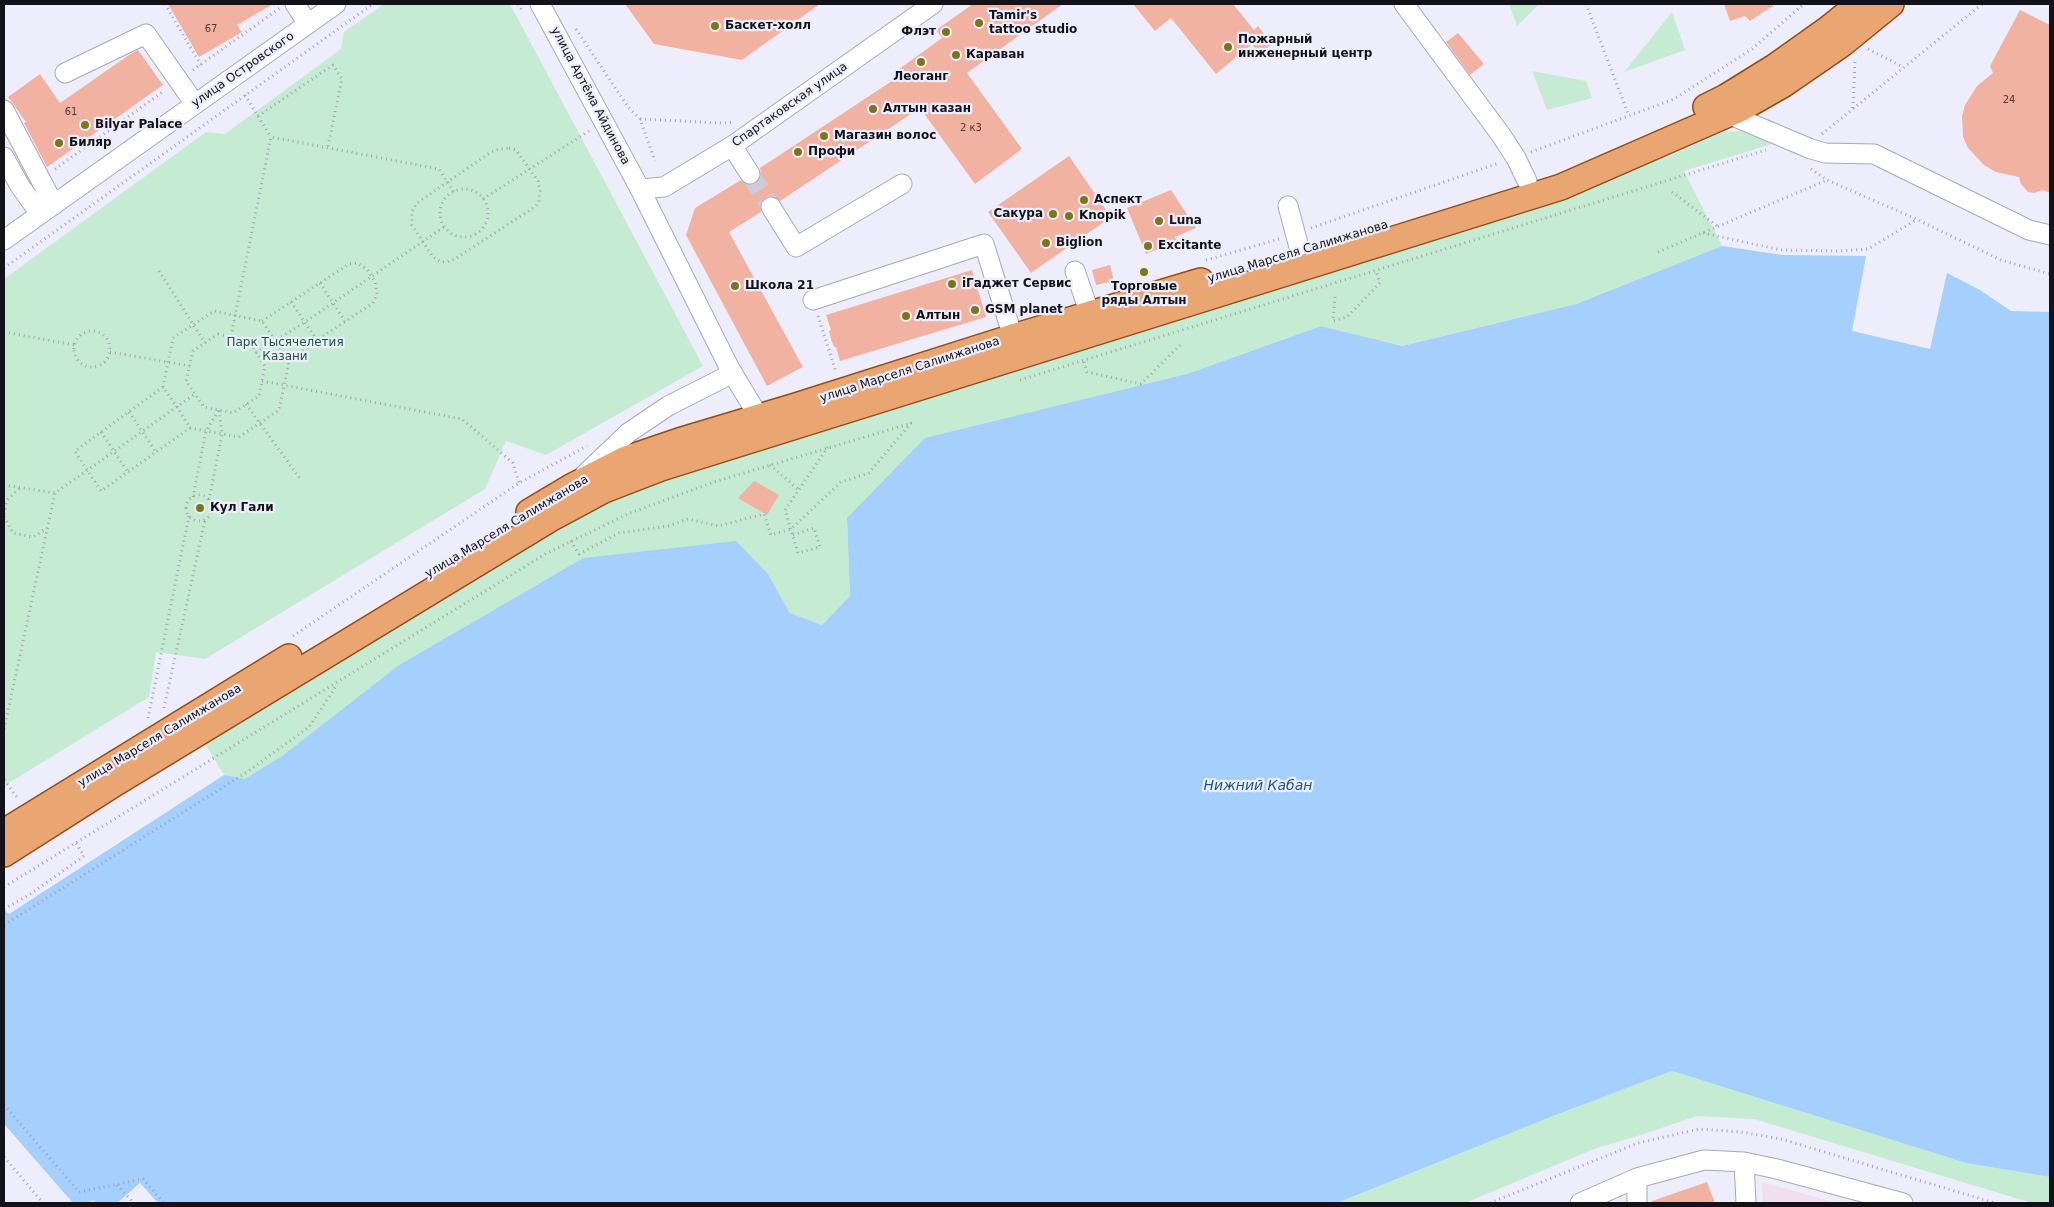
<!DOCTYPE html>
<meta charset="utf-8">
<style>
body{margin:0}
#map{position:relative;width:2054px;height:1207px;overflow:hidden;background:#eeedfc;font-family:"DejaVu Sans",sans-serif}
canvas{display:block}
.frame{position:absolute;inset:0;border:5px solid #131219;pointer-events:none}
</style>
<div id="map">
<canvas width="2054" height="1207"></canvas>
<div class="frame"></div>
</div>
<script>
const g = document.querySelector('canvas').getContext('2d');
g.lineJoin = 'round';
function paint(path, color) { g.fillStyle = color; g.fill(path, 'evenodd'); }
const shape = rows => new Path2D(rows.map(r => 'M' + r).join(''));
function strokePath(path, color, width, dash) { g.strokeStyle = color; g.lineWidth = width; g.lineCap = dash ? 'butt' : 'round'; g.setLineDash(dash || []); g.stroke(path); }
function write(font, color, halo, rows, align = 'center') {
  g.font = font + ' "DejaVu Sans",sans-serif'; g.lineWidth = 4.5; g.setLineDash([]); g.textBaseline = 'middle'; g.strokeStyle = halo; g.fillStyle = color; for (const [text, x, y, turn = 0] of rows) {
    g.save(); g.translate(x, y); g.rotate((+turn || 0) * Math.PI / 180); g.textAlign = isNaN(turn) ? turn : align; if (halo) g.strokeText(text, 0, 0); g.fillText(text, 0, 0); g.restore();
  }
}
paint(shape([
 [1762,1182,1836,1203,1763,1203]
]), '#f1deef');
paint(shape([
 [384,4,510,4,703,366,546,455,506,441,485,489,205,659,156,652,149,697,7,784,4,784,4,279,206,132,225,134,341,49,344,32],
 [1509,4,1539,4,1517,26],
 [1672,12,1685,50,1624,72],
 [1532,71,1586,81,1592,98,1547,110],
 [1740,131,1772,144,1684,171,1722,246,1576,304,1402,346,1321,326,1187,374,847,518,850,596,822,625,790,613,768,574,583,558,399,665,282,756,245,780,224,775,204,742,503,556,616,497,722,455,1136,334,1318,276,1675,154,1723,132],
 [1672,1071,1966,1163,2050,1177,2050,1203,2032,1203,1754,1119,1697,1116,1644,1134,1594,1149,1465,1203,1337,1203,1553,1116]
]), '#c5ecd3');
paint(shape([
 [1722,246,1782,255,1866,256,1852,331,1930,349,1947,273,1980,290,2011,311,2050,312,2050,1177,1966,1163,1672,1071,1553,1116,1337,1203,158,1203,140,1183,117,1203,96,1203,93,1200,88,1203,73,1203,4,1124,4,910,9,914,224,775,245,779,282,756,399,665,583,558,736,541,768,574,790,613,822,625,850,596,847,518,925,438,1187,374,1321,326,1402,346,1576,304]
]), '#a5cffc');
paint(shape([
 [168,4,273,4,237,25,242,32,199,57],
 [625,4,820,4,742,60,654,44],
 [973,4,1063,4,967,73,1022,149,975,184,920,108,780,201,771,196,765,198,761,202,761,212,729,232,803,367,767,386,686,235,695,208,741,180,750,185,756,183,761,174,760,168,898,77,895,72,942,38,936,30],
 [1133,4,1233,4,1254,30,1258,26,1272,44,1259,54,1252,44,1216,74,1171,18,1155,31],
 [1724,4,1773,4,1773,6,1750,21,1745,16,1730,21],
 [2020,10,2050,25,2050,193,2043,190,2034,193,2028,192,2021,184,2019,177,1996,172,1984,165,1968,148,1963,137,1962,116,1965,105,1977,86,1993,73,1990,66],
 [1458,33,1484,64,1470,75,1446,42],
 [138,50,163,85,47,167,24,123,26,122,8,97,40,74,60,103,129,55],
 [1069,156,1111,217,1031,273,988,212],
 [1171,190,1196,228,1175,237,1177,241,1146,254,1127,208],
 [1110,265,1114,281,1096,285,1092,270],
 [972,270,986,317,840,361,836,347,834,347,831,339,829,331,831,330,826,315],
 [754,481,779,495,767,515,738,498],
 [1707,1182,1715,1203,1652,1203,1652,1201]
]), '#f1b2a1');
strokePath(shape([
 [750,174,771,207]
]), '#cdccda', 19, [19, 9]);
const minor = shape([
 [295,4,308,24],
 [540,4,640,189,730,369,759,417],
 [1404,4,1501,135,1516,158,1527,181],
 [65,73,146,34,195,104],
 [4,110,54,205],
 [1728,114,1811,149,1825,153,1874,154,2029,230,2050,235],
 [732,146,750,174],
 [4,157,20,186,40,214],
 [640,189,664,187,732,146,933,4],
 [1288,206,1300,251],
 [771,207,796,247,902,184],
 [4,240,336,4],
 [1075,271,1090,314],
 [813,300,984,244,1013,337],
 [584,475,628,433,668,406,733,373],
 [1744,1162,1746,1203],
 [1580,1203,1637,1178,1704,1160,1744,1162,1777,1169,1903,1203],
 [1637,1203,1637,1178]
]);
const major = shape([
 [1706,107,1726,97,1776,66,1828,29,1859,4],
 [529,512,571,487,626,459,679,441,796,406,1013,337,1201,281],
 [4,832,289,657],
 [4,854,114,784,550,519,604,490,661,468,1561,187,1742,108,1784,84,1842,44,1891,4]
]);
strokePath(minor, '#a9a7b9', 21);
strokePath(major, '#944b17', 28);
strokePath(shape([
 [165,4,201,65],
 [518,4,523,12],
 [1586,4,1629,116],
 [576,29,628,107,640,119,655,161],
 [1868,49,1903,67],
 [193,70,280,8],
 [245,95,271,137],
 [1853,108,1855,59],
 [258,116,333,65,342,79,328,146],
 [640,119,722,123,734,122],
 [1822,134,1982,4],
 [509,148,516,150,538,181,540,191,539,202,536,206,455,259,447,262,441,262,433,257,412,225,412,211,417,203,491,152,499,149,509,148],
 [1531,152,1674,99,1752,49,1804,4],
 [55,169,164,91],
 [1811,169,1827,180,1916,219,2001,260,2050,274],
 '440 213a24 24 0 1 1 48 0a24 24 0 1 1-48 0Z',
 [1672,192,1717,226],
 [483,199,589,131],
 [1311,228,1499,163],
 [1703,233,1781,250,1839,251,1868,249,1916,220],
 [1658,252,1827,180],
 [1206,260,1279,239],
 [4,268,373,4],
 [159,271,205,343],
 [320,283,345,321],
 [1335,297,1333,321,1347,317,1380,283,1376,271],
 [291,302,317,340],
 [818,316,836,372],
 [262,321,349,264,357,263,367,269,375,282,377,294,373,303,317,340,289,362,279,410,239,437,190,428,177,407,163,387,173,338,214,311,262,321,289,362],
 '74 349a18 18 0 1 1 36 0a18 18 0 1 1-36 0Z',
 [4,332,74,345],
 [218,334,248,340,265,366,259,396,233,413,204,407,186,381,193,351,218,334],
 [231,336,271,137,439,169,454,192],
 [110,352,190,366],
 [256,353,305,322,444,227],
 [1084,362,1087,372,1141,384,1181,344],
 [1020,380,1766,150],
 [262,381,462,419,513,463,519,483],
 [163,387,75,451,87,470,101,491,190,428],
 [246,404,301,480],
 [129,412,156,452],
 [101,432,128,472],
 [770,465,799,490],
 [4,485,55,493,195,394],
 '186 508a13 13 0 1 1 26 0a13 13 0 1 1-26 0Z',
 [193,497,206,431,219,410],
 [209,500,222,434,219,410],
 [4,514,7,500,20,488],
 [4,517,13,533,33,537,47,528],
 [793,535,814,528,820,547,798,553,785,510,828,447],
 [571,541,579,554,619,533,668,526,688,519,718,526,764,514,771,535,791,529,841,482,869,473,911,423],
 [293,636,519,483,587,446],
 [164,708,205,520],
 [148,718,189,516],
 [4,729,55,493],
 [4,780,19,800],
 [4,887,547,553,630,513,714,482,912,423],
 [4,909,29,895,84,856,76,843],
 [4,925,247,772,309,727,337,685],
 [4,1105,79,1192,143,1179,164,1203],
 [4,1157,43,1203],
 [117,1185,134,1203],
 [1490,1203,1638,1143,1699,1129,1741,1132,1781,1139,1995,1203]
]), '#a3a2ae', 3, [1, 4]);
strokePath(minor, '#fff', 19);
strokePath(major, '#e9a673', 25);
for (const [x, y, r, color] of [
 [979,23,5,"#7c761b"],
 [715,26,5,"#7c761b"],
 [946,32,5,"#7c761b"],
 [1228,47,5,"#7c761b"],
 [956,55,5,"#7c761b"],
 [921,62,5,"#7c761b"],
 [873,109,5,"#7c761b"],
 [85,125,5,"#7c761b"],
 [824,136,5,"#7c761b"],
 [59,143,5,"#7c761b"],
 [798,152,5,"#7c761b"],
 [1084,200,5,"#7c761b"],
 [1053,214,5,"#7c761b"],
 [1069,216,5,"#7c761b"],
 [1159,221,5,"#7c761b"],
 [1046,243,5,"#7c761b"],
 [1148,246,5,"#7c761b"],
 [1144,272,5,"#7c761b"],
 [952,284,5,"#7c761b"],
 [735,286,5,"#7c761b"],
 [975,310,5,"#7c761b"],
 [906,316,5,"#7c761b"],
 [200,508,5,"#7c761b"]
]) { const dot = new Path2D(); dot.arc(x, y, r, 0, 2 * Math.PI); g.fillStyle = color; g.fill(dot); strokePath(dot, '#eeedfc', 2); }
write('10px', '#4a3a3b', null, [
 ["67",211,29],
 ["24",2009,100],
 ["61",71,112],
 ["2 к3",971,128]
]);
write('bold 12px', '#131219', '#eeedfc', [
 ["Tamir's",989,16],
 ["tattoo studio",989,30],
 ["Баскет-холл",725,26],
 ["Флэт",936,32,"right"],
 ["Пожарный",1238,40],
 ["инженерный центр",1238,54],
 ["Караван",966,55],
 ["Леоганг",921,77,"center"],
 ["Алтын казан",883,109],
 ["Bilyar Palace",95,125],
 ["Магазин волос",834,136],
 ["Биляр",69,143],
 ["Профи",808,152],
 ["Аспект",1094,200],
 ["Сакура",1043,214,"right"],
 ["Knopik",1079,216],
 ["Luna",1169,221],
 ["Biglion",1056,243],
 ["Excitante",1158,246],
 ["iГаджет Сервис",962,284],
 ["Школа 21",745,286],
 ["Торговые",1144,287,"center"],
 ["ряды Алтын",1144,301,"center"],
 ["GSM planet",985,310],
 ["Алтын",916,316],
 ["Кул Гали",210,508]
], 'left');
write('12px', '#131219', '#eeedfc', [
 ["улица Островского",243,70,-35],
 ["улица Артёма Айдинова",590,96,62],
 ["Спартаковская улица",790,105,-35],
 ["улица Марселя Салимжанова",1298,252,-17],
 ["улица Марселя Салимжанова",910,370,-18],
 ["улица Марселя Салимжанова",507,527,-31],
 ["улица Марселя Салимжанова",160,736,-31]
]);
write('12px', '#165837', '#eeedfc', [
 ["Парк Тысячелетия",285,343],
 ["Казани",285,357]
]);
write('italic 14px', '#1b558c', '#eeedfc', [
 ["Нижний Кабан",1258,786]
]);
</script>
